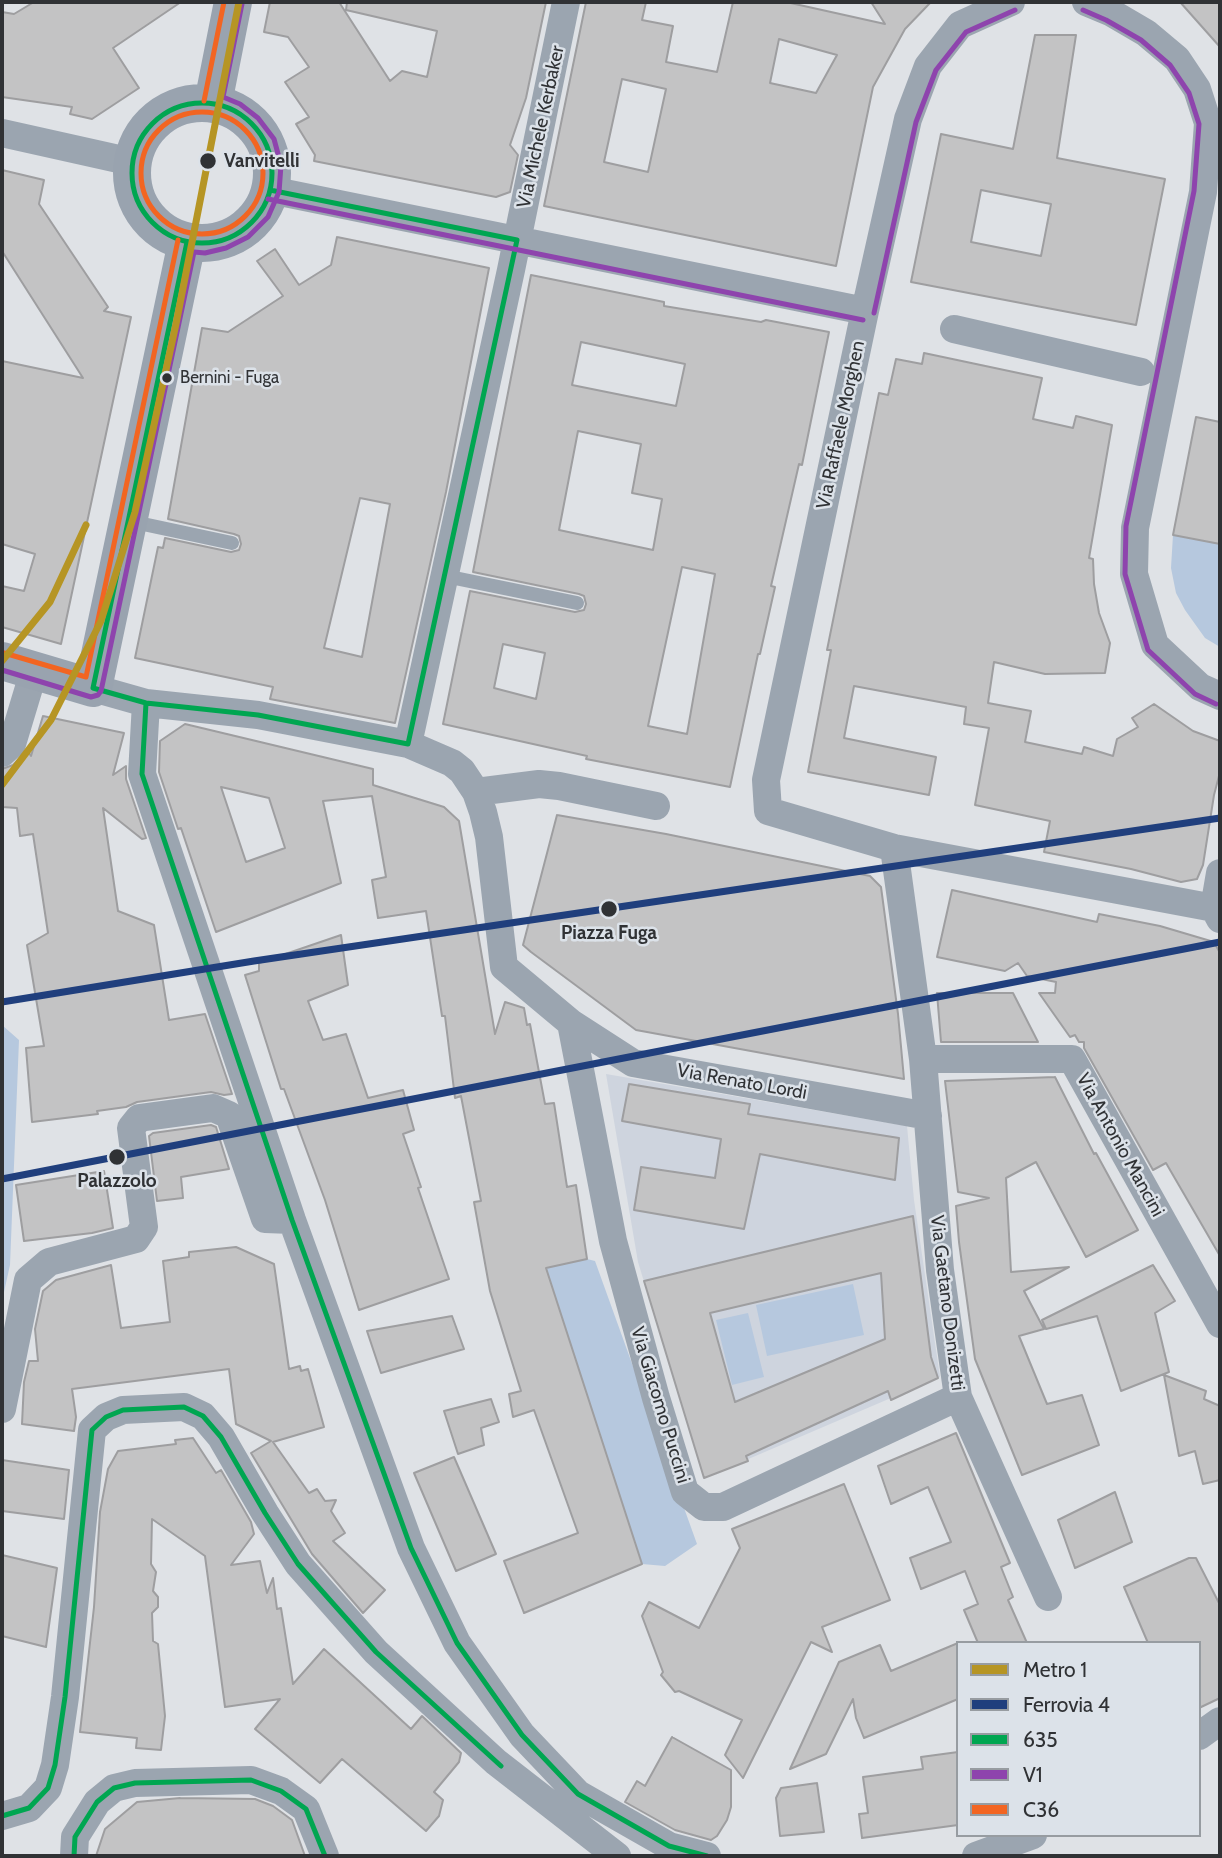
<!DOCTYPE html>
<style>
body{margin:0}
#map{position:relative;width:1222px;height:1858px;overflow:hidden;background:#dfe2e6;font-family:Cabin,sans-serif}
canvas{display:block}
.frame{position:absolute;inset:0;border:4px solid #303235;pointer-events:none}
.legend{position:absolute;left:956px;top:1641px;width:245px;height:196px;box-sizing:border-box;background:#dce2e9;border:2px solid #979ca1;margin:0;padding:9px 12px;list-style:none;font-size:21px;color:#303235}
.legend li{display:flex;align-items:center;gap:14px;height:35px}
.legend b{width:35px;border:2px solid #979ca1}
</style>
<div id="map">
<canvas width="1222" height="1858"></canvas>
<div class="frame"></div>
<ul class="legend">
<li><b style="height:9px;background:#b69524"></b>Metro 1</li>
<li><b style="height:9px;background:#203f7d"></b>Ferrovia 4</li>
<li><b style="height:9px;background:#00a651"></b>635</li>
<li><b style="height:9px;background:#8e44ad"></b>V1</li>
<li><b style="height:9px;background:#f26522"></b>C36</li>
</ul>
</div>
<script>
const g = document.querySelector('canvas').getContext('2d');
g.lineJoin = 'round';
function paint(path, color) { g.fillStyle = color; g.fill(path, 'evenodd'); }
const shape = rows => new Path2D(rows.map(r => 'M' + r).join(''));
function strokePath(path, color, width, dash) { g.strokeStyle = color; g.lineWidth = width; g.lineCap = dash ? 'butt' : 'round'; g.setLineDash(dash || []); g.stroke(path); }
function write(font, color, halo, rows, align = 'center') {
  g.font = font + ' Cabin,sans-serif'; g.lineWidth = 5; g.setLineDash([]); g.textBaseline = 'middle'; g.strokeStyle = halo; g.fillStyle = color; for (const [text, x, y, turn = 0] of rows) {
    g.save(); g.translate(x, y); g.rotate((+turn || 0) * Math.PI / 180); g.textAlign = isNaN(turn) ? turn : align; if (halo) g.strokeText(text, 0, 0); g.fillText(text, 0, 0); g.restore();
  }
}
paint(shape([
 [606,1074,907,1126,914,1200,940,1377,704,1478,638,1262]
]), '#ced4de');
paint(shape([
 [1173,535,1220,544,1220,647,1205,638,1185,610,1176,593,1171,568],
 [2,1025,19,1040,10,1265,2,1301],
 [587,1259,595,1261,697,1544,665,1566,642,1564,553,1289,488,1281],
 [853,1284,864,1335,767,1356,756,1305],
 [748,1313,764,1377,732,1385,716,1320]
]), '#b6c8de');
const building = shape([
 [34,2,181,2,113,48,139,88,92,119,70,114,72,107,2,97,2,12,14,14,34,2],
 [270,2,339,2,390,81,402,71,427,77,437,31,346,10,347,2,546,2,526,98,510,145,518,155,510,192,496,197,314,161,315,155,296,124,309,117,285,82,309,67,288,37,264,32,270,2],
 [586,2,646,2,642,20,673,26,666,62,717,72,733,2,786,2,885,24,871,2,931,2,905,29,873,87,836,266,544,206,586,2],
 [779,39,837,55,816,93,770,83,779,39],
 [622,79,666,89,648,172,604,162,622,79],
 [1180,2,1220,2,1220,47,1180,2],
 [1035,35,1076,35,1057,158,1165,179,1136,325,911,282,941,134,1013,149,1035,35],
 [981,190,1051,204,1041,256,971,242,981,190],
 [2,170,44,180,39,204,108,307,104,311,131,317,61,644,2,627,2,586,24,591,35,554,2,544,2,361,83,378,2,251,2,170],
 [337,237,489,268,446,492,395,723,270,699,273,687,135,658,158,547,163,548,165,538,231,552,239,550,241,544,239,536,234,534,168,519,202,328,228,332,283,296,257,261,275,249,299,285,331,265,337,237],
 [360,498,390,504,362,657,324,648,360,498],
 [531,275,664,302,664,306,761,322,766,320,829,332,802,465,799,464,771,586,775,587,760,654,758,654,730,787,586,759,587,756,443,724,470,591,575,612,584,610,586,604,584,596,579,594,473,572,531,275],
 [581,342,685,364,676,406,572,385,581,342],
 [578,431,641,444,632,493,662,499,653,550,559,530,578,431],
 [682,567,715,574,687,734,648,726,682,567],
 [503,644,545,653,536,699,494,688,503,644],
 [924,353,1042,378,1033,419,1073,428,1076,416,1112,425,1089,558,1093,559,1094,584,1099,613,1110,643,1105,673,1045,674,994,662,988,703,1031,711,1025,742,1082,754,1084,747,1113,756,1117,739,1138,727,1132,718,1154,704,1193,731,1220,741,1220,772,1214,795,1203,865,1197,879,1181,882,1131,869,1044,852,1050,821,975,805,989,728,964,724,966,707,854,686,844,738,936,757,929,795,808,772,831,650,827,650,879,393,888,395,896,359,922,364,924,353],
 [1196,417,1220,422,1220,544,1173,535,1196,417],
 [43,716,124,733,113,775,126,766,126,779,146,838,142,839,103,808,118,911,154,925,169,1020,205,1014,232,1094,224,1095,211,1092,137,1102,126,1107,97,1111,98,1114,32,1122,26,1048,44,1046,27,945,48,933,33,834,20,836,17,808,2,807,2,769,13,765,27,750,31,756,43,716],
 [185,724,373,769,373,785,444,807,459,821,495,1034,505,1002,524,1008,527,1025,530,1024,545,1104,554,1103,567,1187,576,1185,587,1259,546,1268,642,1564,524,1613,504,1561,578,1533,534,1410,513,1417,509,1394,521,1391,490,1291,474,1202,481,1201,461,1096,455,1098,445,1016,442,1016,426,911,378,918,372,880,386,877,372,796,323,801,341,883,216,932,181,828,178,829,159,772,160,741,185,724],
 [221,787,269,798,285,848,246,862,221,787],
 [557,815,666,834,870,876,881,887,898,1014,904,1079,636,1030,531,952,523,945,557,815],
 [952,890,1097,922,1099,914,1160,926,1214,942,1220,953,1220,1256,1166,1163,1153,1170,1084,1048,1084,1042,1079,1042,1075,1035,1070,1037,1039,993,1055,993,1056,982,1027,976,1018,963,1005,971,937,957,952,890],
 [341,935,348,985,308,1001,323,1040,346,1034,368,1098,403,1090,414,1130,403,1134,421,1187,418,1188,449,1279,359,1310,325,1200,284,1089,281,1089,245,975,259,971,259,963,341,935],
 [937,993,1013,993,1038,1042,941,1042,937,993],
 [1055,1077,1094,1154,1096,1153,1138,1230,1086,1257,1036,1162,1006,1178,1011,1272,1069,1267,1024,1291,1044,1329,1019,1336,1047,1404,1082,1395,1099,1445,1022,1475,975,1359,959,1242,956,1206,989,1198,958,1192,945,1081,1055,1077],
 [629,1084,750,1104,748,1114,899,1138,895,1180,760,1154,744,1229,634,1210,641,1167,715,1178,721,1139,622,1121,629,1084],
 [211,1125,216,1127,229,1169,181,1177,183,1198,157,1201,149,1136,153,1133,211,1125],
 [104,1171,113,1228,92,1233,24,1241,16,1185,104,1171],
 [913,1216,931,1357,938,1378,891,1400,888,1391,746,1456,748,1461,704,1478,644,1281,913,1216],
 [881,1273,885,1339,735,1402,710,1313,881,1273],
 [236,1247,274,1264,289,1369,300,1366,301,1371,308,1369,324,1427,273,1442,309,1493,317,1489,325,1501,336,1500,331,1511,345,1533,333,1541,385,1590,363,1613,312,1554,251,1453,271,1441,236,1424,229,1369,72,1389,76,1417,74,1431,22,1424,24,1382,29,1361,38,1361,35,1329,43,1291,56,1280,111,1265,121,1328,170,1322,163,1261,189,1257,189,1252,236,1247],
 [1153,1265,1175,1301,1155,1313,1169,1372,1121,1391,1097,1316,1046,1329,1042,1320,1153,1265],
 [452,1316,464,1349,381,1373,367,1331,452,1316],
 [1164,1375,1206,1391,1204,1399,1220,1406,1220,1480,1203,1484,1195,1451,1179,1456,1164,1375],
 [491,1399,499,1422,481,1428,484,1445,458,1454,444,1411,491,1399],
 [956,1433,1010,1563,1001,1567,1013,1597,1008,1600,1027,1643,978,1643,964,1610,978,1604,965,1571,921,1589,910,1558,951,1542,928,1487,891,1504,878,1466,956,1433],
 [193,1438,216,1473,221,1470,251,1522,254,1534,231,1565,260,1561,267,1593,273,1578,277,1609,281,1608,293,1684,324,1649,411,1729,422,1716,461,1753,459,1762,434,1792,443,1800,439,1816,426,1831,342,1759,320,1783,255,1729,280,1699,225,1707,205,1556,152,1519,151,1564,156,1572,153,1591,158,1597,158,1607,152,1613,153,1641,158,1644,165,1716,161,1750,136,1748,137,1738,80,1732,94,1607,100,1512,108,1469,118,1451,176,1444,175,1440,193,1438],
 [454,1457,496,1554,456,1571,414,1473,454,1457],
 [2,1460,69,1470,64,1519,2,1511,2,1460],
 [844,1484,890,1600,822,1627,832,1652,811,1642,743,1778,725,1755,742,1720,679,1691,675,1692,661,1675,663,1672,642,1616,649,1602,699,1628,740,1548,732,1529,844,1484],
 [1115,1492,1132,1542,1075,1568,1058,1520,1115,1492],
 [2,1555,57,1568,46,1647,2,1636,2,1555],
 [1189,1558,1196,1558,1220,1605,1220,1698,1199,1708,1199,1643,1148,1643,1124,1587,1189,1558],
 [958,1643,958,1699,864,1738,856,1718,853,1699,826,1754,790,1769,839,1662,880,1645,891,1671,958,1643],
 [672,1737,731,1770,731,1807,727,1820,717,1836,711,1840,675,1830,625,1802,637,1781,645,1786,672,1737],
 [958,1752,958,1825,862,1838,859,1814,868,1813,863,1777,923,1769,921,1757,958,1752],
 [817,1783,824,1832,780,1836,776,1798,781,1788,817,1783],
 [180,1798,255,1799,273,1806,292,1820,305,1856,96,1856,105,1829,137,1802,180,1798]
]);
paint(building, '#c3c3c4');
strokePath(building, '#9e9ea0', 2);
strokePath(shape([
 [129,521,232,543],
 [445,576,577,603]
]), '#9ba5b0', 14);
strokePath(shape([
 [1011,2,960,25,928,66,908,119,865,311,766,780,768,811,894,848,1214,908],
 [1086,2,1110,12,1146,33,1177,59,1197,89,1208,123,1203,192,1135,528,1134,574,1155,645,1200,687,1220,696],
 [2,133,132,162],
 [270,190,865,311],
 [954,329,1141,372],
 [93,688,146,703,258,715,408,744,452,763,462,771,476,792,483,812,489,837,504,967,571,1023,633,1063,928,1116],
 [146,703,142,774,292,1220,411,1548,457,1643,522,1735,578,1794,669,1846,707,1856],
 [408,744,511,270,566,2],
 [2,753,12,744,34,671],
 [476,792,539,784,559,786,656,806],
 [894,848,923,1059,940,1270,958,1397,1048,1597],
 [1220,873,1214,908,1220,919],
 [571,1023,613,1241,656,1398,685,1492,704,1507,723,1507,958,1397],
 [923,1059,1072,1059,1220,1324],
 [2,1409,28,1280,49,1262,136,1239,144,1227,131,1128,139,1118,213,1108,229,1115,265,1219,292,1220],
 [1199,1736,1220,1721],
 [2,1816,29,1808,48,1788,55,1765,65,1697,92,1430,106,1417,123,1410,184,1407,203,1416,221,1437,265,1513,298,1564,376,1652,496,1762,617,1856],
 [74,1856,75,1837,97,1802,114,1788,135,1783,251,1780,281,1791,306,1809,325,1856],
 [976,1856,1033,1835]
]), '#9ba5b0', 28);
strokePath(shape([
 '132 173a70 70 0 1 1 140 0a70 70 0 1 1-140 0Z',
 [213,103,233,2],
 [2,661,93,688,187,242]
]), '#99a3af', 38);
strokePath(shape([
 '132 173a70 70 0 1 1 140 0a70 70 0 1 1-140 0Z',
 [187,242,93,688,146,703,258,715,408,744,517,240,270,190],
 [146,703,142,774,292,1220,411,1548,457,1643,522,1735,578,1794,669,1846,707,1856],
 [2,1816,29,1808,48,1788,55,1765,65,1697,92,1430,106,1417,123,1410,184,1407,203,1416,221,1437,265,1513,298,1564,376,1652,501,1766],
 [74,1856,75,1837,97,1802,114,1788,135,1783,251,1780,281,1791,306,1809,325,1856]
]), '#00a651', 5);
strokePath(shape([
 [1083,10,1106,20,1141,40,1170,65,1189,93,1199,124,1194,191,1126,526,1125,574,1148,650,1195,694,1216,704],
 [268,199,863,320],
 [874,313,916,122,936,70,966,32,1015,10],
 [2,670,91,697,98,695,101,691,194,252,205,253,226,248,248,237,268,217,279,192,281,165,274,139,258,118,240,104,223,97,242,4]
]), '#8e44ad', 5);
strokePath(shape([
 [204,101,224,2],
 '141 173a61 61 0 1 1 122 0a61 61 0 1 1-122 0Z',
 [4,653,86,677,178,240]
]), '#f26522', 5);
strokePath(shape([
 [2,1002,254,961,1220,818],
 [2,1179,1220,942]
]), '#203f7d', 7);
strokePath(shape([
 [2,661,50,602,86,525],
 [2,785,51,720,101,621,135,512,176,324,239,2]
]), '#b69524', 7);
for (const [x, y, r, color] of [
 [208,161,9,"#303235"],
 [167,378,6,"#303235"],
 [609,909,9,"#303235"],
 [117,1157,9,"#303235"]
]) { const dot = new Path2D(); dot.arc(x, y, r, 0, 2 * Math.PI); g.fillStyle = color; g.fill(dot); strokePath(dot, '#dce2e9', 2.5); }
write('17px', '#303235', '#dce2e9', [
 ["Bernini - Fuga",180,378]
], 'left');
write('19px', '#303235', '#dce2e9', [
 ["Via Michele Kerbaker",541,127,-78],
 ["Via Raffaele Morghen",841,425,-78],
 ["Via Renato Lordi",742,1082,10],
 ["Via Antonio Mancini",1120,1145,61],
 ["Via Gaetano Donizetti",947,1303,83],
 ["Via Giacomo Puccini",660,1405,73]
]);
write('bold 19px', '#303235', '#dce2e9', [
 ["Vanvitelli",224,161,"left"],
 ["Piazza Fuga",609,933],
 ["Palazzolo",117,1181]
]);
</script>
